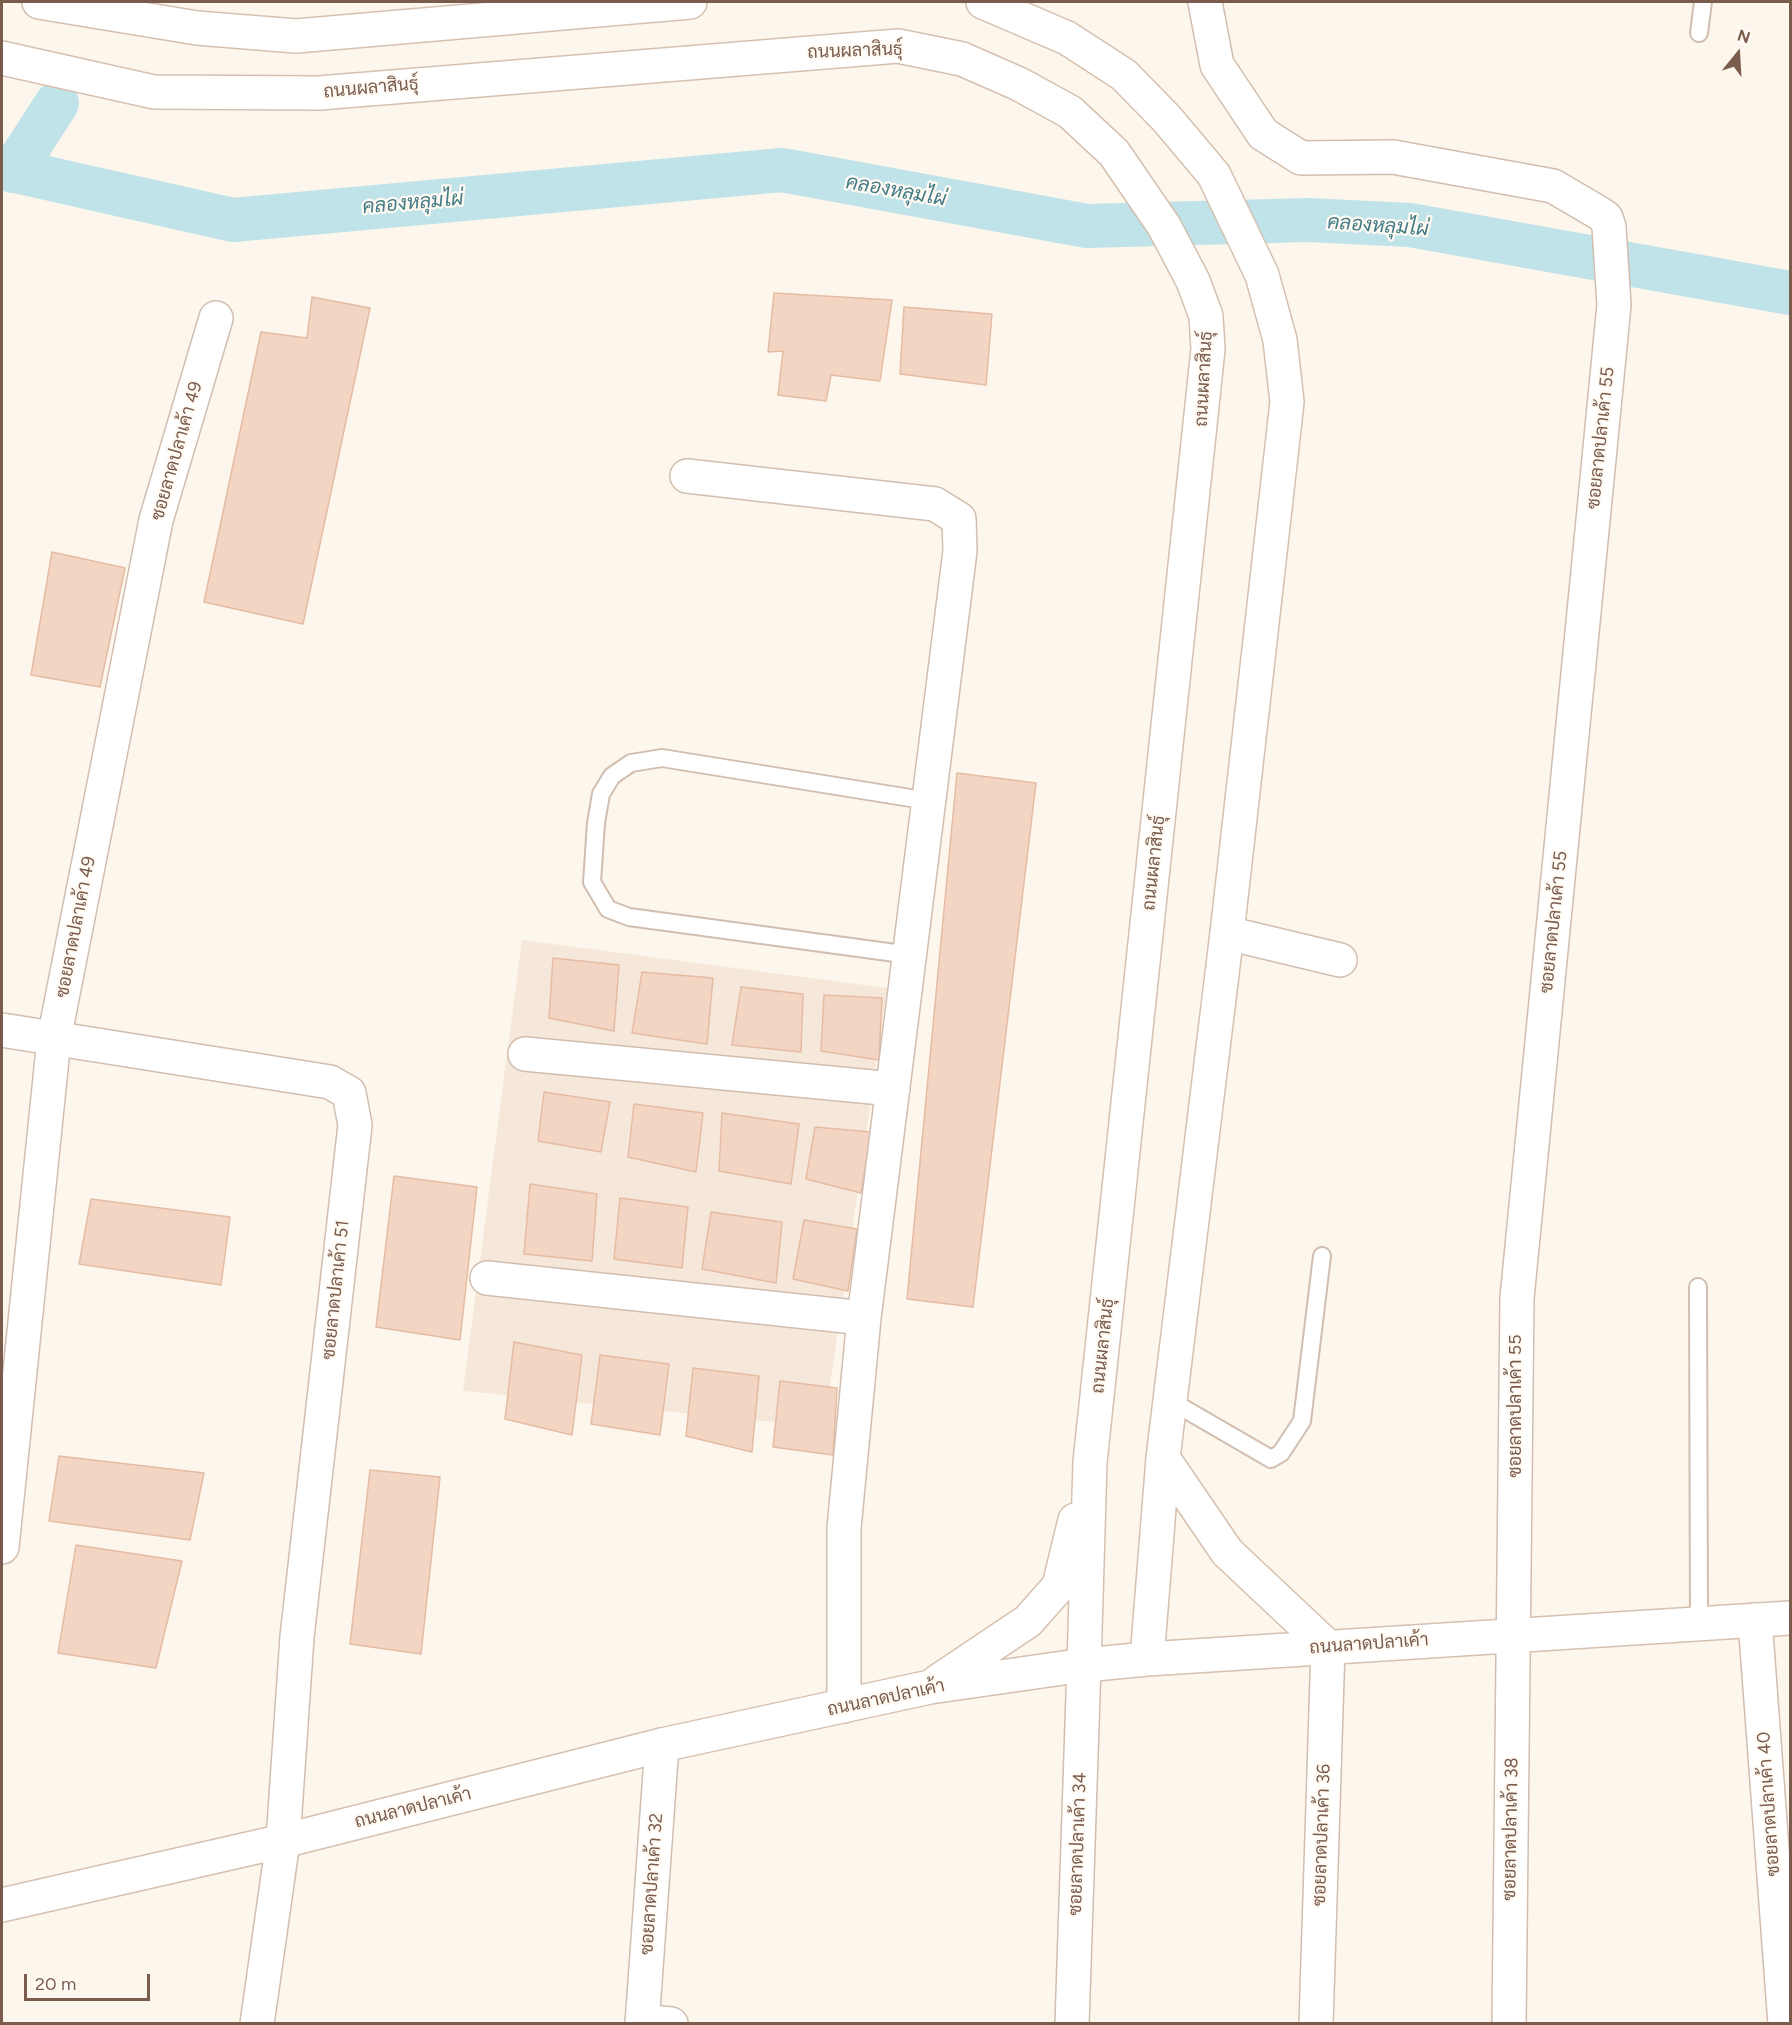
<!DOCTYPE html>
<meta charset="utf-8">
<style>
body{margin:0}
#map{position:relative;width:1792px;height:2025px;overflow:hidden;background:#fdf6ec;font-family:Figtree,sans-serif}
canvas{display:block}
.frame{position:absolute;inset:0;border:3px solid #7a5c4d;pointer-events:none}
.north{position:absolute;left:1708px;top:24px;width:60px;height:60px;-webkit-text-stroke:4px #fffaf3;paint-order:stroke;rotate:18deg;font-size:16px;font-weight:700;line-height:24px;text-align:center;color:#7a5c4d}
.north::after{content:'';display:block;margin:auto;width:21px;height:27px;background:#7a5c4d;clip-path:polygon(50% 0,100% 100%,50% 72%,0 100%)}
.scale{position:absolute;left:24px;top:1974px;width:126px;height:27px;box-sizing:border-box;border:3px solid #7a5c4d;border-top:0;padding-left:8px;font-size:18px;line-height:21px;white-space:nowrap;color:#7a5c4d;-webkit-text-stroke:4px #fffaf3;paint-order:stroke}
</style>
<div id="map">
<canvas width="1792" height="2025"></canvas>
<div class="frame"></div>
<div class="north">N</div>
<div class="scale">20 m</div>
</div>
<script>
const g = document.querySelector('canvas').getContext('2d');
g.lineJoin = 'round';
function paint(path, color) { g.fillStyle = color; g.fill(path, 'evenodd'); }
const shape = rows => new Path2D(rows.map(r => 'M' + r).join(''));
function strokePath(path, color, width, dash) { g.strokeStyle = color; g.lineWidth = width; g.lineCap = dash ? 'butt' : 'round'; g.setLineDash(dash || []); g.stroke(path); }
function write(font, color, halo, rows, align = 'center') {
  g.font = font + ' Figtree,Sarabun,sans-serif'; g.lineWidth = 4.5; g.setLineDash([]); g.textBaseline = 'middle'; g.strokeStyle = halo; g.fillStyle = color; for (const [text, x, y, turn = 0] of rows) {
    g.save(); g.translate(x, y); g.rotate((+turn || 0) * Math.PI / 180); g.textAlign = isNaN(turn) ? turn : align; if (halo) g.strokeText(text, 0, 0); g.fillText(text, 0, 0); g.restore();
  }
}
paint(shape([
 [522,940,887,988,824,1427,463,1391]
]), '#f5e8da');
strokePath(shape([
 [2,168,233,220,782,170,1087,226,1308,220,1410,225,1790,293],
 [13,171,57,103]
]), '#bfe3e8', 44);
const building = shape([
 [774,293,892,300,880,381,831,375,826,401,778,395,783,351,768,352,774,293],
 [312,297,370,308,303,624,204,602,261,332,307,338,312,297],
 [904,307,992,314,986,385,900,374,904,307],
 [52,552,125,568,100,687,31,675,52,552],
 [957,773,1036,783,973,1307,907,1299,957,773],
 [553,958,619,965,614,1031,549,1018,553,958],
 [642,972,713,978,707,1044,632,1033,642,972],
 [741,987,803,994,801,1052,732,1045,741,987],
 [824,995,882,998,879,1060,821,1051,824,995],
 [544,1092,610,1102,601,1152,538,1141,544,1092],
 [634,1104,703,1113,696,1172,628,1157,634,1104],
 [722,1113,799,1124,791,1184,719,1171,722,1113],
 [815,1127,871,1132,861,1193,806,1179,815,1127],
 [394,1176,477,1187,460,1340,376,1327,394,1176],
 [530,1184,597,1194,592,1261,524,1254,530,1184],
 [620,1198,688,1207,682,1268,614,1259,620,1198],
 [91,1199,230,1217,221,1285,79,1264,91,1199],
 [711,1212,782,1222,776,1283,702,1269,711,1212],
 [804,1220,857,1229,848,1291,793,1279,804,1220],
 [514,1342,582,1355,572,1435,505,1419,514,1342],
 [600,1355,669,1364,660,1435,591,1424,600,1355],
 [693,1368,759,1376,752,1452,686,1436,693,1368],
 [780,1381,837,1388,833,1455,773,1447,780,1381],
 [59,1456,204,1473,190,1540,49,1521,59,1456],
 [370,1470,440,1477,421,1654,350,1644,370,1470],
 [76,1545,182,1561,156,1668,58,1653,76,1545]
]);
paint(building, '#f3d5c3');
strokePath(building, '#e6bba3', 1.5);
const service = shape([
 [1699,33,1703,2],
 [910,955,629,917,608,909,592,882,596,823,601,794,612,776,631,763,662,758,929,801],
 [1698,1287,1699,1624],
 [1171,1401,1271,1459,1281,1453,1302,1421,1322,1256]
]);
const minor = shape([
 [1205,2,1217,65,1263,134,1301,158,1393,157,1553,186,1599,213,1606,218,1609,227,1614,305,1517,1298,1509,2024],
 [687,476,935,504,959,519,960,551,864,1318,844,1528,844,1706],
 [1227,933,1340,960],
 [2,1030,330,1082,349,1093,355,1125,297,1637,283,1841,257,2024],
 [525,1054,893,1089],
 [487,1278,864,1318],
 [2,1547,54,1039,156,520,216,318],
 [1755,1620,1785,2024],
 [642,2021,671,2024],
 [642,2024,662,1745],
 [1072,2024,1084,1665],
 [1316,2024,1328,1647]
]);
const secondary = shape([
 [39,2,197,28,296,36,690,2],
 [983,2,1067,38,1124,75,1167,119,1214,175,1262,275,1280,340,1287,402,1227,933,1163,1458,1147,1659],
 [2,58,154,92,319,93,898,46,962,59,1019,84,1070,112,1114,153,1164,226,1193,281,1206,316,1208,349,1090,1462,1084,1665],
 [1163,1458,1227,1552,1328,1647],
 [937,1682,1028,1621,1059,1586,1075,1520],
 [2,1905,283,1841,662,1745,930,1687,1084,1665,1147,1659,1790,1618]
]);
strokePath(service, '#d1beb0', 20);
strokePath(minor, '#d1beb0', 36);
strokePath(secondary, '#d6c0b0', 36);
strokePath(service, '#fff', 16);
strokePath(minor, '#fff', 33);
strokePath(secondary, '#fff', 33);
write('18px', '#7a5c4d', '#fffaf3', [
 ["ถนนผลาสินธุ์",855,51,-2],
 ["ถนนผลาสินธุ์",371,88,-5],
 ["ถนนผลาสินธุ์",1204,379,-87],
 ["ซอยลาดปลาเค้า 55",1601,438,-84],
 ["ซอยลาดปลาเค้า 49",177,451,-74],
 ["ถนนผลาสินธุ์",1154,863,-84],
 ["ซอยลาดปลาเค้า 55",1554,922,-84],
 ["ซอยลาดปลาเค้า 49",76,927,-79],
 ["ซอยลาดปลาเค้า 51",336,1290,-84],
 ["ถนนผลาสินธุ์",1103,1346,-84],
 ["ซอยลาดปลาเค้า 55",1516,1406,-90],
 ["ถนนลาดปลาเค้า",1369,1644,-4],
 ["ถนนลาดปลาเค้า",886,1698,-12],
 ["ซอยลาดปลาเค้า 40",1769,1804,-94],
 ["ถนนลาดปลาเค้า",413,1808,-14],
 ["ซอยลาดปลาเค้า 38",1511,1829,-89],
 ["ซอยลาดปลาเค้า 36",1322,1835,-88],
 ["ซอยลาดปลาเค้า 34",1078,1844,-88],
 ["ซอยลาดปลาเค้า 32",652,1884,-86]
]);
write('italic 20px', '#437c86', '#fffaf3', [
 ["คลองหลุมไผ่",896,191,10],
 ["คลองหลุมไผ่",413,203,-5],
 ["คลองหลุมไผ่",1378,226,4]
]);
</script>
